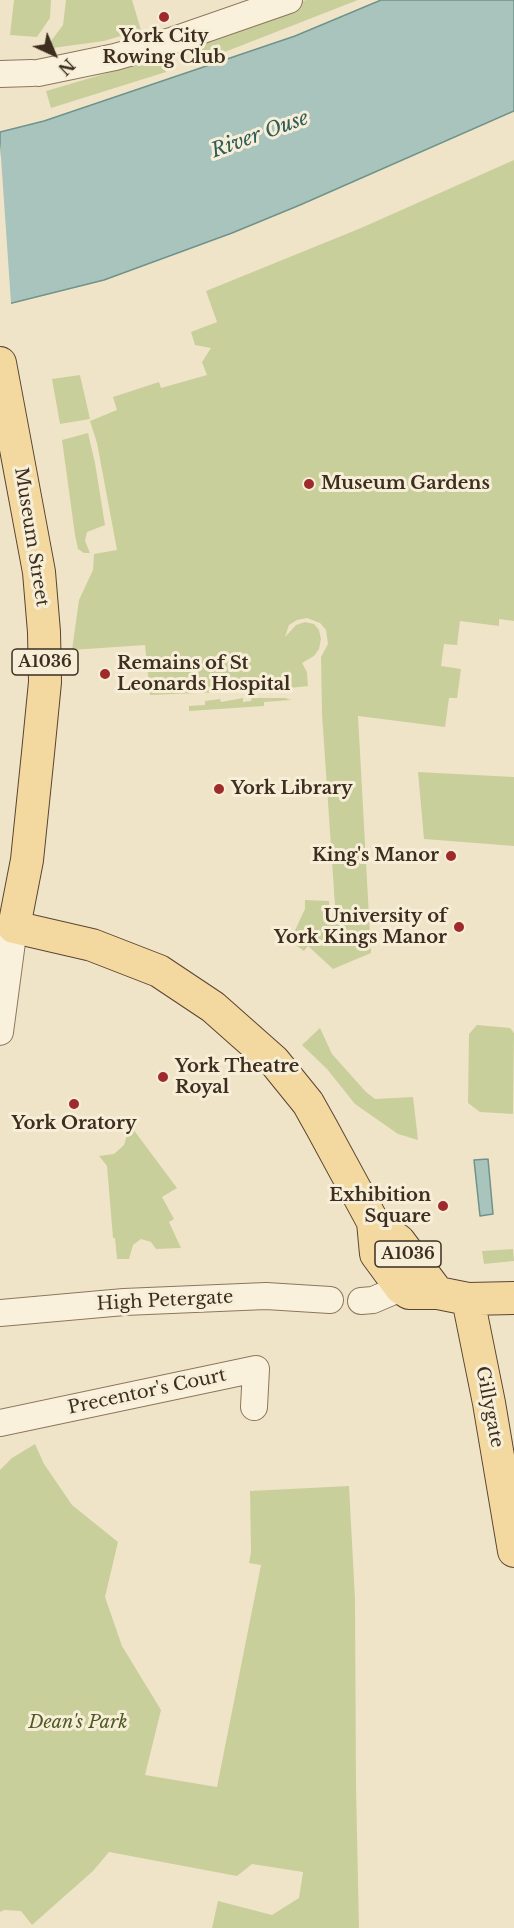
<!DOCTYPE html>
<style>
body{margin:0}
#map{position:relative;width:514px;height:1928px;overflow:hidden;background:#f0e4c8;font-family:"Libre Baskerville",serif}
canvas{display:block}
.north{position:absolute;left:24px;top:24px;width:60px;height:60px;-webkit-text-stroke:4px #f7eed8;paint-order:stroke;rotate:136deg;font-size:16px;font-weight:700;line-height:24px;text-align:center;color:#3d2e20}
.north::after{content:'';display:block;margin:auto;width:21px;height:27px;background:#3d2e20;clip-path:polygon(50% 0,100% 100%,50% 72%,0 100%)}
</style>
<div id="map">
<canvas width="514" height="1928"></canvas>
<div class="north">N</div>
</div>
<script>
const g = document.querySelector('canvas').getContext('2d');
g.lineJoin = 'round';
function paint(path, color) { g.fillStyle = color; g.fill(path, 'evenodd'); }
const shape = rows => new Path2D(rows.map(r => 'M' + r).join(''));
function strokePath(path, color, width, dash) { g.strokeStyle = color; g.lineWidth = width; g.lineCap = dash ? 'butt' : 'round'; g.setLineDash(dash || []); g.stroke(path); }
function write(font, color, halo, rows, align = 'center') {
  g.font = font + ' "Libre Baskerville",serif'; g.lineWidth = 6; g.setLineDash([]); g.textBaseline = 'middle'; g.strokeStyle = halo; g.fillStyle = color; for (const [text, x, y, turn = 0] of rows) {
    g.save(); g.translate(x, y); g.rotate((+turn || 0) * Math.PI / 180); g.textAlign = isNaN(turn) ? turn : align; if (halo) g.strokeText(text, 0, 0); g.fillText(text, 0, 0); g.restore();
  }
}
paint(shape([
 [14,0,51,0,50,18,37,37,10,35],
 [66,0,132,0,141,30,104,41,45,49,63,25],
 [306,0,358,0,199,62,194,43],
 [162,57,166,72,51,108,46,91],
 [514,160,514,621,499,619,499,626,460,621,457,645,444,644,441,666,461,669,457,698,449,698,445,727,358,716,371,953,333,969,308,946,304,951,290,941,305,909,305,900,329,901,330,921,336,920,322,714,321,657,328,644,326,630,320,623,307,618,297,620,289,625,285,637,296,625,305,622,314,624,319,630,321,639,319,649,314,656,302,663,307,672,308,686,272,690,150,695,145,645,72,650,79,600,93,570,94,554,117,550,97,443,90,421,117,410,113,397,159,382,161,388,207,375,202,362,211,348,195,345,191,332,217,322,206,291,361,228],
 [80,375,90,419,60,424,52,379],
 [88,433,95,463,105,525,87,532,85,541,90,553,84,553,78,549,75,535,62,440],
 [243,698,243,702,251,701,252,698,285,698,291,700,264,702,264,706,189,711,189,706,205,705,205,701,220,699,221,702],
 [418,772,514,777,514,846,424,839],
 [477,1025,510,1028,514,1033,513,1114,480,1112,468,1103,469,1034],
 [320,1028,332,1054,366,1092,375,1099,413,1097,418,1140,398,1134,355,1104,327,1069,302,1045],
 [130,1125,177,1188,162,1197,174,1219,169,1222,181,1248,156,1249,151,1242,141,1239,133,1245,129,1259,117,1259,115,1238,113,1238,107,1166,99,1156,114,1154,124,1145],
 [513,1249,514,1261,484,1264,482,1251],
 [35,1444,44,1464,72,1505,118,1542,105,1597,122,1646,161,1710,145,1775,217,1787,261,1565,249,1563,251,1552,250,1491,349,1486,355,1599,356,1785,359,1928,212,1928,218,1901,272,1915,299,1898,303,1872,252,1864,237,1876,109,1852,93,1871,32,1925,21,1911,4,1910,0,1912,0,1470,12,1458]
]), '#c9cf9b');
const water = shape([
 [381,0,514,0,514,111,300,205,232,233,104,280,0,306,0,132,44,121,295,36,381,0],
 [488,1159,493,1214,480,1216,474,1160,488,1159]
]);
paint(water, '#a9c4bc');
strokePath(water, '#6f938a', 1.5);
paint(shape([
 [0,143,11,303,11,306,0,309]
]), '#f0e4c8');
const minor = shape([
 [38,73,115,57,171,41,289,0],
 [0,74,32,73],
 [0,1032,14,927],
 [361,1301,373,1300,401,1288],
 [0,1313,124,1302,266,1296,330,1300],
 [0,1423,256,1369,254,1407]
]);
const major = shape([
 [0,363,39,572,44,632,45,682,38,753,27,860,14,927,92,945,159,971,213,1007,274,1061,308,1103,322,1128,373,1222,376,1254,401,1288,409,1293,438,1293,468,1299,514,1298],
 [373,1222,399,1241,438,1293],
 [468,1299,489,1403,514,1551]
]);
strokePath(minor, '#8d765c', 28);
strokePath(major, '#5b4430', 34);
strokePath(minor, '#faf1dc', 26);
strokePath(major, '#f3d9a0', 32);
for (const [x, y, r, color] of [
 [164,17,6,"#9e2a2b"],
 [309,484,6,"#9e2a2b"],
 [105,674,6,"#9e2a2b"],
 [219,789,6,"#9e2a2b"],
 [451,856,6,"#9e2a2b"],
 [459,927,6,"#9e2a2b"],
 [163,1077,6,"#9e2a2b"],
 [74,1104,6,"#9e2a2b"],
 [443,1206,6,"#9e2a2b"]
]) { const dot = new Path2D(); dot.arc(x, y, r, 0, 2 * Math.PI); g.fillStyle = color; g.fill(dot); strokePath(dot, '#f7eed8', 2); }
for (const [x, y, w] of [
 [45,662,66],
 [408,1254,66]
]) { const box = new Path2D(); box.roundRect(x - w / 2, y - 13, w, 26, 4.5); g.fillStyle = '#f7eed8'; g.fill(box); strokePath(box, '#3d2e20', 1.5); }
write('bold 16px', '#3d2e20', null, [
 ["A1036",45,662],
 ["A1036",408,1254]
]);
write('bold 18px', '#3d2e20', '#f7eed8', [
 ["York City",164,37,"center"],
 ["Rowing Club",164,58,"center"],
 ["Museum Gardens",321,484],
 ["Remains of St",117,664],
 ["Leonards Hospital",117,685],
 ["York Library",231,789],
 ["King's Manor",439,856,"right"],
 ["University of",447,917,"right"],
 ["York Kings Manor",447,938,"right"],
 ["York Theatre",175,1067],
 ["Royal",175,1088],
 ["York Oratory",74,1124,"center"],
 ["Exhibition",431,1196,"right"],
 ["Square",431,1217,"right"]
], 'left');
write('18px', '#3d2e20', '#f7eed8', [
 ["Museum Street",31,537,81],
 ["High Petergate",165,1301,-3],
 ["Precentor's Court",147,1392,-12],
 ["Gillygate",489,1407,79]
]);
write('italic 18px', '#4d5a26', '#f7eed8', [
 ["Dean's Park",78,1723]
]);
write('italic 20px', '#2f5d5a', '#f7eed8', [
 ["River Ouse",260,135,-20]
]);
</script>
